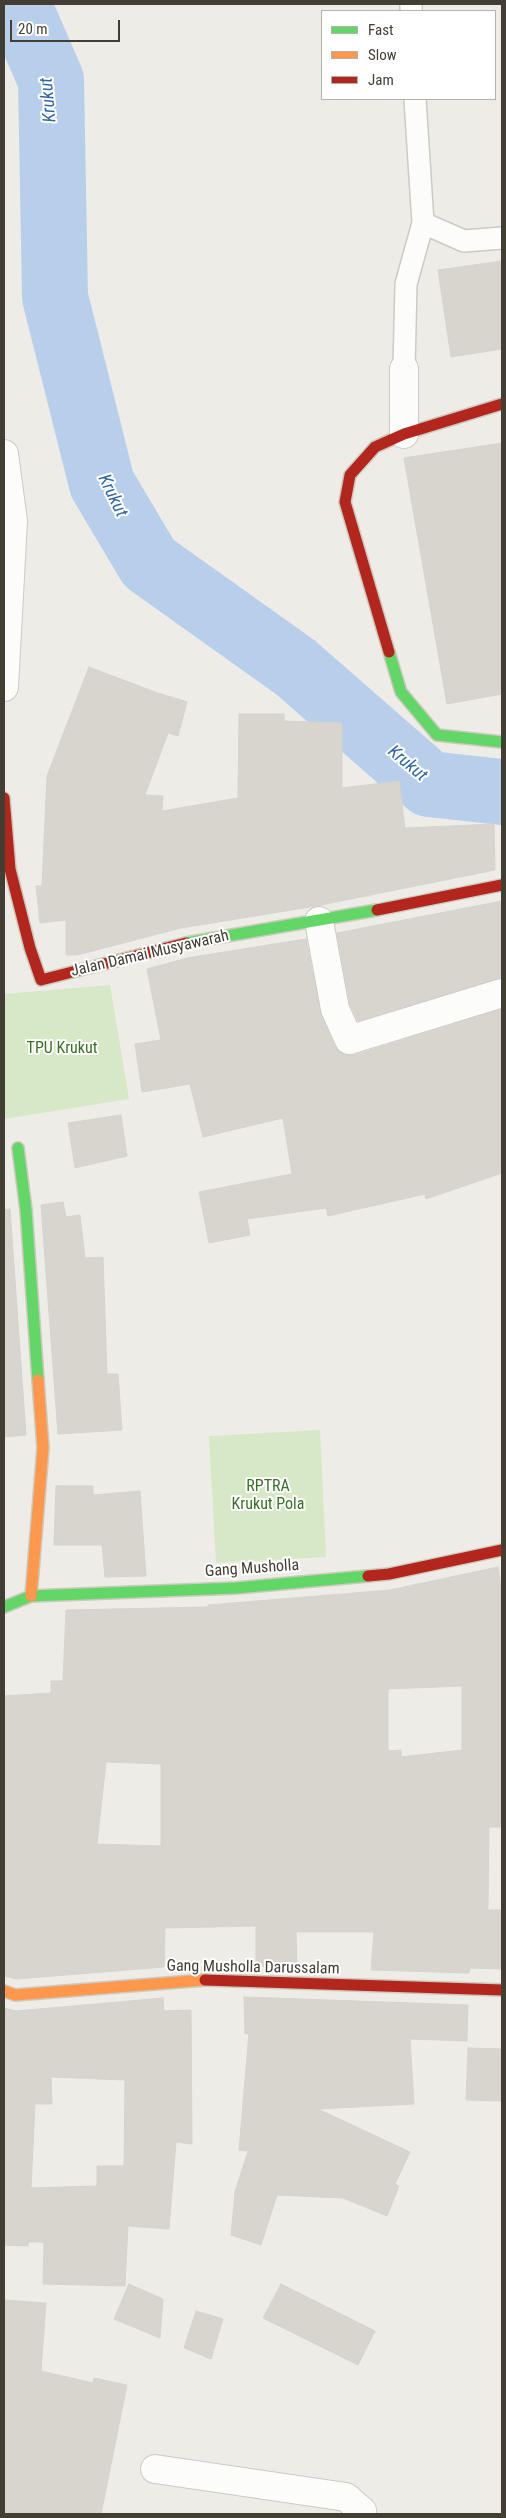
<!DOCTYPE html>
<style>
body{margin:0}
#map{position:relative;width:506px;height:2518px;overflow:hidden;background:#eeece6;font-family:"Roboto Condensed",sans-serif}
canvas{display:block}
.frame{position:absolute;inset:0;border:5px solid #423e33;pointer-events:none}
.legend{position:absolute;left:321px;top:10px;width:175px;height:90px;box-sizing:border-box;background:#fff;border:1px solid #b3b2ad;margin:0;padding:6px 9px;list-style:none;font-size:15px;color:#423e33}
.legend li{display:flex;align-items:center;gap:10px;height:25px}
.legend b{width:25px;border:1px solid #b3b2ad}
.scale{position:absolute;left:10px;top:20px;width:110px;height:22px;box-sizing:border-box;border:2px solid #423e33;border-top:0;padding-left:6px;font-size:15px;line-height:18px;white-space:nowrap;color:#423e33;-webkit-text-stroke:4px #fff;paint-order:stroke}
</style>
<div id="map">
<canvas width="506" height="2518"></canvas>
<div class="frame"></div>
<ul class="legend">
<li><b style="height:6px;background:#63d668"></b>Fast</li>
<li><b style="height:6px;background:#ff974d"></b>Slow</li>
<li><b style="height:6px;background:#b3261e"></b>Jam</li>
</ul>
<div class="scale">20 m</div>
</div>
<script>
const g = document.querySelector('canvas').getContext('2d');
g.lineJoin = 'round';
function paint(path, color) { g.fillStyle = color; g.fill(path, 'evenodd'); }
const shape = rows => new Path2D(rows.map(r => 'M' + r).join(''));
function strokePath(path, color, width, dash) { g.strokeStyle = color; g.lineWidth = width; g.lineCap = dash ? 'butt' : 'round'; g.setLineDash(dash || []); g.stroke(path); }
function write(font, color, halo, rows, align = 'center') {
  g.font = font + ' "Roboto Condensed",sans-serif'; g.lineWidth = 4; g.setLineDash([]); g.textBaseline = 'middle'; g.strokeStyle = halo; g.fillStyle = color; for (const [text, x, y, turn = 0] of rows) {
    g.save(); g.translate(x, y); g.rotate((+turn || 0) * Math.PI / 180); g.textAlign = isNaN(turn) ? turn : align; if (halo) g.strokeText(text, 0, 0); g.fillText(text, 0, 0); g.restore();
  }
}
paint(shape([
 [110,985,129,1099,4,1119,4,994],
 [320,1430,326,1557,216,1563,209,1436]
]), '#d6e8c6');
strokePath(shape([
 [18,4,51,80,55,297,102,484,149,563,295,667,429,784,502,792]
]), '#b7cfeb', 66);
const building = shape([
 [502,261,502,349,451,357,438,270,502,261],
 [502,443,502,694,447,704,404,458,502,443],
 [89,667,155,692,187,702,178,736,168,733,145,795,163,796,162,811,238,798,239,714,284,714,284,721,342,723,342,788,399,781,405,828,494,824,495,870,316,906,181,928,77,955,66,955,66,920,40,923,36,886,42,886,47,776,89,667],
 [502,901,502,978,358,1021,350,1004,337,933,502,901],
 [306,939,321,1015,335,1047,346,1055,354,1055,502,1009,502,1173,426,1199,425,1194,328,1216,326,1208,247,1219,250,1235,209,1243,199,1192,292,1174,283,1118,203,1137,190,1084,142,1092,135,1044,161,1040,147,969,187,958,306,939],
 [121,1115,127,1156,75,1168,68,1123,121,1115],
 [63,1202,66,1217,80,1215,85,1258,103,1257,107,1374,118,1374,122,1430,58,1434,41,1205,63,1202],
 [10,1209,26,1435,4,1437,4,1210,10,1209],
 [56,1486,93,1486,93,1495,140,1491,146,1576,105,1577,102,1545,54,1545,56,1486],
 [498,1567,502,1595,502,1827,489,1827,488,1910,502,1910,502,1969,470,1968,469,1973,371,1970,374,1932,296,1932,297,1968,256,1966,256,1926,165,1928,164,1967,17,1979,4,1976,4,1696,51,1693,51,1681,63,1681,66,1610,208,1607,208,1605,390,1590,498,1567],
 [462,1686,462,1750,401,1757,401,1750,388,1751,388,1689,462,1686],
 [106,1762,161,1764,161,1846,97,1844,106,1762],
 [244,1997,468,2005,467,2041,410,2039,414,2104,318,2109,410,2152,395,2184,399,2186,387,2216,343,2198,277,2195,261,2245,231,2235,235,2192,248,2151,239,2150,249,2033,245,2034,244,1997],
 [163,1998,164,2011,191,2010,192,2144,176,2142,169,2229,128,2226,125,2286,43,2284,44,2242,28,2242,28,2246,4,2245,4,2008,16,2011,163,1998],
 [51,2077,125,2080,124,2166,97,2166,97,2186,31,2188,35,2104,52,2104,51,2077],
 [468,2048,502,2049,502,2101,466,2100,468,2048],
 [129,2284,163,2299,160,2338,114,2319,129,2284],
 [281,2284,375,2331,358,2365,263,2318,281,2284],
 [4,2300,46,2303,41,2371,93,2383,94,2378,127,2385,101,2514,4,2514,4,2300],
 [196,2311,223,2319,211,2359,184,2348,196,2311]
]);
paint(building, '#d7d5ce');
strokePath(building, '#d6d3cc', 1);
const lane = shape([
 [411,4,411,11],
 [415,99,423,223,464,241,502,238],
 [404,369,406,284,423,223]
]);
const street = shape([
 [404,434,404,369],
 [4,454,13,521,4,687],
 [319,921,335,1009,349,1040,502,993],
 [155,2469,346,2497,362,2511,361,2514]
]);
const fast = shape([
 [389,652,401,692,437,735,502,742],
 [186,943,377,910],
 [18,1148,26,1210,38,1380],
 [4,1607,31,1596,236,1588,368,1576]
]);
const slow = shape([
 [31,1596,43,1448,38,1380],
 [4,1991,15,1995,205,1980]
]);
const jam = shape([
 [389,652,345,502,350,475,375,447,404,434,502,404],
 [4,798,10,869,30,948,41,980,186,943],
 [377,910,502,885],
 [368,1576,389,1574,502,1550],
 [205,1980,502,1990]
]);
strokePath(lane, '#cccac4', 24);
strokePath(street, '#cccac4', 30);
strokePath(fast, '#cccabd', 14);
strokePath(slow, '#cccabd', 14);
strokePath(jam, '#cccabd', 14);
strokePath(lane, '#fcfcfb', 21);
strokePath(street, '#fcfcfb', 28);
strokePath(fast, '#63d668', 11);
strokePath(slow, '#ff974d', 11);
strokePath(jam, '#b3261e', 11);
write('16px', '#423e33', '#fff', [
 ["Jalan Damai Musyawarah",150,954,-13],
 ["Gang Musholla",252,1569,-4],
 ["Gang Musholla Darussalam",253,1968,1]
]);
write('16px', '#3a7129', '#fff', [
 ["TPU Krukut",62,1049],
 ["RPTRA",268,1487],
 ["Krukut Pola",268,1505]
]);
write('italic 18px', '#3166a9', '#fff', [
 ["Krukut",49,100,-95],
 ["Krukut",112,496,64],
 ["Krukut",407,764,40]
]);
</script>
